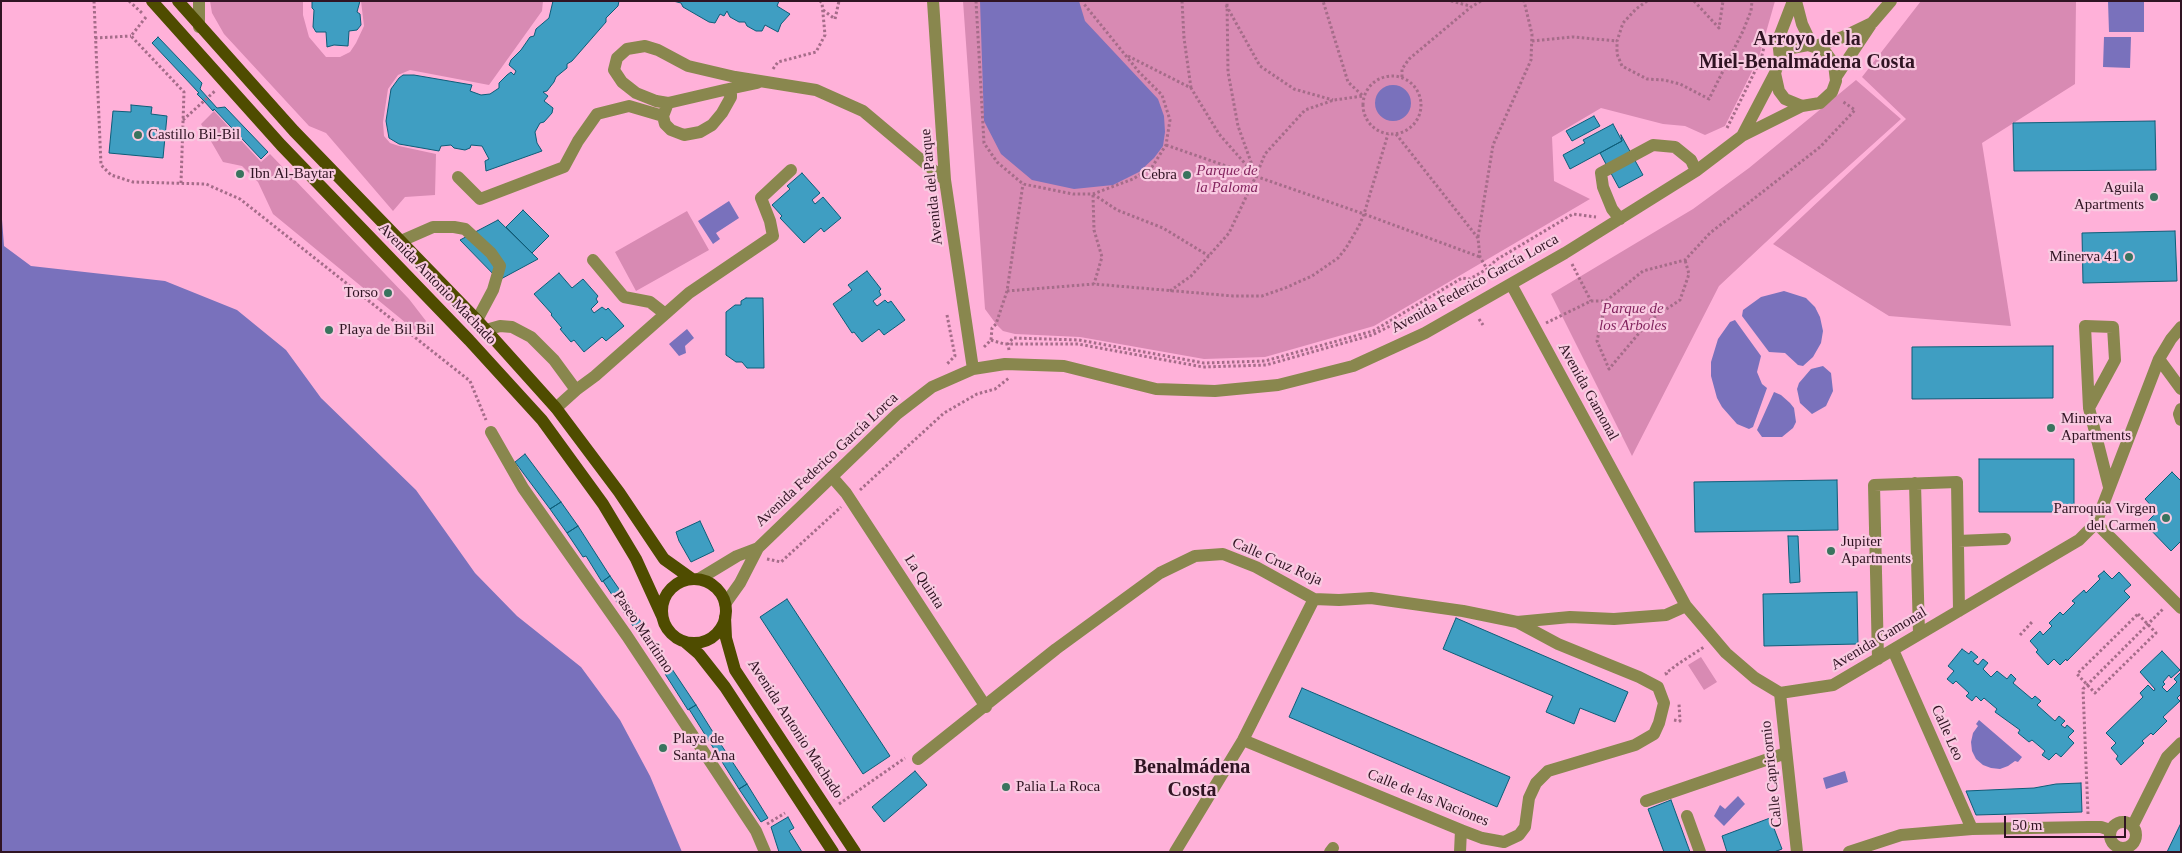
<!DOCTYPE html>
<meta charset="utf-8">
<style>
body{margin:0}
#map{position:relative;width:2182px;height:853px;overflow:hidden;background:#ffb1d9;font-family:Georgia,serif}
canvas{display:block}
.frame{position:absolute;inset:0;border:2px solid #301423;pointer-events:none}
.scale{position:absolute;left:2004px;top:816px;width:122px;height:22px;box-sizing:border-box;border:2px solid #301423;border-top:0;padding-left:6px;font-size:15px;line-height:18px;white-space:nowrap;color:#301423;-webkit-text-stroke:4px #f9cae1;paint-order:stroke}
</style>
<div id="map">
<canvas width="2182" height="853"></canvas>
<div class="frame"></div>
<div class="scale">50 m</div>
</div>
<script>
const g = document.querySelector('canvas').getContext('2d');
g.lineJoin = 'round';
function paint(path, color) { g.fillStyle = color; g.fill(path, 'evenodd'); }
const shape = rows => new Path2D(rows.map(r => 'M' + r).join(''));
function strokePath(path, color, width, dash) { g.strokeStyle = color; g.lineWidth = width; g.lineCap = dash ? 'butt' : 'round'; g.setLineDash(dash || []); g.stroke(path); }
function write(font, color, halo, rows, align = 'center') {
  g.font = font + ' Georgia,serif'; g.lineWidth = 4.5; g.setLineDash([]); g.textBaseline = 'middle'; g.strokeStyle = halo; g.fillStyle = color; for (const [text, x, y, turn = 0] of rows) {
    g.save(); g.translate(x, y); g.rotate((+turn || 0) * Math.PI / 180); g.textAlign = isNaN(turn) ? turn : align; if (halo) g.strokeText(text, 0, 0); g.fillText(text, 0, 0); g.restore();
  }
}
paint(shape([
 [210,1,303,1,303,15,309,37,326,57,340,57,350,52,356,43,364,26,361,1,543,1,542,11,489,85,410,70,398,75,388,89,383,122,384,136,390,143,399,146,436,154,435,195,405,197,393,211,326,133,309,126,224,34,212,13],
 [963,1,1775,1,1759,57,1725,126,1705,135,1685,126,1663,124,1601,108,1552,137,1554,181,1590,199,1374,326,1265,357,1204,359,1080,337,1015,334,1003,331,996,324,985,309],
 [1921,1,2076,1,2075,84,1982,143,2011,326,1889,316,1773,244,1906,119,1862,77],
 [1856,80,1901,119,1812,199,1719,286,1632,456,1551,294,1693,209,1749,168],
 [214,111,261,162,270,154,409,299,426,321,417,332,273,214,258,182,242,166,223,162,201,124],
 [687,211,709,250,636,291,615,252],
 [1701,657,1717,682,1704,690,1688,665]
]), '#d88ab3');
paint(shape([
 [980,1,1079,1,1085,21,1158,99,1164,116,1165,132,1163,146,1154,158,1139,172,1113,185,1074,189,1032,180,1001,154,984,121],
 [2108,1,2144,1,2144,32,2109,32],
 [2104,37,2131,37,2130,68,2103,67],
 '1375 103a18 18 0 1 1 36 0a18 18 0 1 1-36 0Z',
 [729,201,739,218,716,233,720,239,713,244,698,221],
 [1,206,4,246,31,266,165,281,237,310,286,350,321,398,416,490,475,573,517,616,581,667,620,720,650,776,682,852,1,852],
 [1784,291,1806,298,1815,307,1820,317,1823,331,1821,343,1813,357,1803,366,1798,365,1785,353,1769,352,1742,316,1743,310,1761,297],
 [1735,320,1761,356,1757,372,1762,384,1767,388,1753,427,1749,429,1737,424,1722,407,1717,398,1711,376,1711,362,1718,339,1730,322],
 [687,329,694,338,685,346,686,353,679,356,669,344],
 [1823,366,1831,373,1833,391,1826,406,1812,414,1800,403,1797,389,1799,383,1811,369],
 [1774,392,1781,395,1790,403,1794,408,1796,422,1793,428,1782,437,1762,437,1757,430],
 [1979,720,2022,757,2018,762,2015,761,2008,766,2000,769,1991,768,1983,765,1976,759,1972,751,1971,742,1973,733,1978,726,1976,724],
 [1845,771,1848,782,1826,789,1823,778],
 [1738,796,1745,804,1724,826,1714,816,1720,805,1725,809]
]), '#7971bc');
const building = shape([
 [312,1,360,1,357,12,360,14,361,25,357,30,349,31,348,46,334,45,327,47,326,32,316,32,313,27,314,10,312,8,312,1],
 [553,1,619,1,618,6,606,18,606,22,572,61,567,64,567,68,556,77,554,82,547,91,543,92,548,96,544,101,553,108,552,113,544,122,540,123,535,132,537,143,542,151,486,171,485,161,489,159,482,146,471,145,470,148,465,150,454,148,451,145,441,146,439,151,399,144,389,138,386,121,391,89,399,78,403,75,414,75,472,85,470,91,481,95,490,94,499,88,499,83,507,75,511,72,514,75,516,71,509,65,511,60,521,50,530,37,534,36,536,29,549,18,553,1],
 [673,1,779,1,777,6,790,14,781,24,778,32,765,25,762,31,756,31,747,26,745,22,739,22,730,17,727,11,724,16,720,14,715,23,709,22,683,7,681,3,673,1],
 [158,37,202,83,200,89,217,108,225,107,268,152,261,159,214,109,213,111,204,101,197,94,199,93,152,43,158,37],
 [131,105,152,107,151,114,167,116,163,158,109,153,113,111,131,112,131,105],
 [1594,116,1600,126,1572,141,1566,131,1594,116],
 [2155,121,2156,170,2014,171,2013,123,2155,121],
 [1613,124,1622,141,1570,169,1563,155,1585,143,1583,140,1613,124],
 [1621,135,1643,175,1619,188,1600,153,1622,141,1621,135],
 [802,173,820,193,812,200,815,204,823,197,841,218,824,232,821,228,804,243,780,218,782,216,772,205,790,189,787,186,802,173],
 [523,210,549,236,532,253,506,227,523,210],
 [498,220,538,259,499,280,460,240,498,220],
 [2175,231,2177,281,2083,283,2082,233,2175,231],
 [867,271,881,289,879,291,881,295,873,301,877,306,885,300,888,303,891,301,905,320,884,335,879,329,862,342,854,332,852,333,833,304,852,290,848,285,867,271],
 [559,273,572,288,583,279,598,296,596,299,598,302,591,309,594,313,602,307,606,310,608,308,624,326,606,341,602,337,584,352,574,340,571,342,560,329,562,328,551,315,552,314,534,294,559,273],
 [746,298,763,298,764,368,747,368,742,362,736,362,726,355,726,312,735,305,741,305,741,301,746,298],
 [2053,346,2053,398,1912,399,1912,347,2053,346],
 [525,454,561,502,550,509,515,462,525,454],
 [1979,459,2074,459,2074,512,1979,512,1979,459],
 [2172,472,2181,481,2181,541,2171,551,2145,524,2157,512,2145,499,2172,472],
 [1837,480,1838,530,1695,532,1694,482,1837,480],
 [561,502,578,526,567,533,550,509,561,502],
 [700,521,714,551,691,562,679,541,676,532,700,521],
 [578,526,610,576,602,582,586,556,583,557,567,533,578,526],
 [1788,536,1798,536,1800,582,1790,583,1788,536],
 [2104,571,2112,579,2119,572,2131,585,2124,591,2130,597,2067,661,2066,659,2060,665,2054,659,2048,665,2036,652,2038,650,2030,641,2040,631,2043,635,2052,626,2049,623,2060,612,2063,615,2075,603,2072,601,2084,590,2086,593,2100,579,2098,576,2104,571],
 [610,576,626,599,618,604,603,581,610,576],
 [1857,592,1858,644,1764,646,1763,594,1857,592],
 [626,599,660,651,653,655,618,604,626,599],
 [787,599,890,756,863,774,760,617,787,599],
 [1456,618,1628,692,1615,722,1580,708,1574,724,1546,712,1553,696,1443,649,1456,618],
 [1962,649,1969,654,1971,651,1978,657,1973,661,1978,665,1983,659,1988,663,1983,669,1991,677,1997,671,2007,679,2011,674,2016,679,2013,683,2032,699,2035,696,2041,701,2037,705,2055,721,2059,716,2065,721,2061,725,2065,728,2067,725,2074,731,2068,737,2074,743,2061,757,2056,753,2049,760,2042,755,2045,751,2032,740,2029,742,2018,733,2020,730,1995,712,1997,709,1984,698,1981,701,1976,696,1972,701,1966,696,1969,693,1956,681,1953,684,1947,679,1954,671,1948,666,1962,649],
 [660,651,696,705,688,710,653,655,660,651],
 [2162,651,2180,670,2171,678,2169,675,2163,682,2165,684,2162,687,2167,692,2177,682,2174,679,2181,672,2181,694,2177,698,2180,701,2163,717,2167,721,2153,735,2151,733,2142,741,2144,743,2121,765,2116,759,2118,756,2111,748,2116,743,2106,733,2143,697,2140,693,2148,685,2154,691,2155,689,2140,672,2162,651],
 [1302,688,1510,777,1497,807,1289,717,1302,688],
 [696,705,716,737,709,741,689,709,696,705],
 [716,737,747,784,739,789,709,741,716,737],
 [915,771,927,785,884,822,872,807,915,771],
 [2081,783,2082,812,1976,815,1966,791,2034,788,2056,784,2081,783],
 [747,784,768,818,761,822,739,789,747,784],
 [1671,800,1690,852,1664,852,1648,809,1671,800],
 [788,817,794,828,789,831,802,852,779,852,771,827,788,817],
 [1770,818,1782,849,1774,852,1727,852,1722,836,1770,818],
 [2181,823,2181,852,2167,852,2181,823]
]);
paint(building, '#3f9ec2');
strokePath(building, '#0d5d78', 1);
strokePath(shape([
 [94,1,101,165,111,175,133,182,206,184,240,199,470,381,486,420],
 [129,1,142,13],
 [976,1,984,143,997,162,1023,184,1073,194,1093,194,1133,179,1152,167,1166,145,1170,120,1162,95,1139,72,1084,4,1084,1],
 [1182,1,1184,38,1191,88],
 [1451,1,1470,6],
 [1647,1,1636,9,1623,23,1617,41,1617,54,1622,66,1647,79,1664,80,1680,84,1709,99,1743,31,1751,11,1752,1],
 [1694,1,1719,28,1723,1],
 [1226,5,1260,66,1294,89,1333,100],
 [823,10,835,19,839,1],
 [146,17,131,36,184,92,181,183],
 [95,38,131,36],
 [1532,41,1573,37,1617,41],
 [1128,56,1191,88,1219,134,1256,176,1265,154,1305,110,1334,100,1363,96,1348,82,1323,1],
 [773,69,778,62,816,52,825,35,822,3,820,1],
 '1363 105a29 29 0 1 1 58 0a29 29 0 1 1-58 0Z',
 [1402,77,1402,69,1409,59,1471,7,1481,1],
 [183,120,215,91],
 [1727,128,1761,59,1764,47],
 [1396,134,1478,238,1480,257,1491,276,1482,282],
 [1166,145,1364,214,1480,257],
 [1093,194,1117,210,1163,228,1209,256],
 [1093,195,1094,230,1102,257,1094,284],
 [1478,237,1493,145,1531,60,1532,34,1524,1],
 [1572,264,1591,301],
 [1007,291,1094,284,1233,296,1262,296,1285,288,1312,276,1338,258,1346,248,1359,226,1364,214,1388,134],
 [1170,291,1191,276,1229,233,1256,176,1238,126,1228,72,1227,1],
 [1606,301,1597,341,1609,369,1650,320,1680,300,1689,274,1685,260],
 [947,315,955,356,947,364],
 [1479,319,1483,325],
 [1546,323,1591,301,1606,301,1643,271,1685,260,1710,233,1820,147,1855,110,1842,101],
 [991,340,1004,344,1078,344,1203,367,1266,365,1372,335,1418,312,1422,317,1425,316],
 [984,347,991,340,992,328,996,324,1007,291,1023,184],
 [1009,350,1008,344,1013,338,1079,340,1204,363,1265,361,1373,331,1462,278,1470,279,1487,269,1496,260,1573,214,1596,217],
 [860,490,944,413,977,394,995,389,1009,378],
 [767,559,781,562,841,507],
 [2138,614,2156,633,2095,693,2077,674,2138,614],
 [2020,635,2032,622],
 [1667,675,1666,673,1678,664,1704,647],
 [1674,720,1680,721,1679,704],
 [839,804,905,758],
 [2088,814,2083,689,2164,608],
 [767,824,785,813]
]), '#a56c89', 3, [2.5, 2.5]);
strokePath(shape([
 [199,1,199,27],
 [933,1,945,180,973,369],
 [1796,1,1802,24,1812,45],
 [1816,46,1843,37,1872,23],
 [1780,58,1778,40,1793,1],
 [1836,77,1872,23,1891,1],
 [724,90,731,93,731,97,722,113,712,125,700,132,684,135,671,130,665,124,663,116,668,103,724,90,757,83],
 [668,103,656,101,636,93,622,82,614,70,617,58,627,49,645,46,658,50,688,66,735,77,816,90,863,111,945,180],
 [1742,136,1775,73,1780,58,1792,48,1808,45,1824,50,1834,64,1836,81,1832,92,1820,103,1802,106,1785,99,1779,91,1775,73],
 [458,177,480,199,564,167,578,141,597,114,629,106,663,116],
 [1620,219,1612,209,1603,187,1601,173,1653,145,1675,147,1691,160,1696,171],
 [401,241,433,227,454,227,465,229,491,253,500,266,493,290,477,320],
 [593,260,624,297,650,302,664,313],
 [1511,284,1686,606,1726,653,1755,678,1780,693,1833,685,2079,540,2096,523,2159,359,2171,339,2181,327],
 [486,330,500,326,512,327,531,337,554,360,576,390,556,408],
 [2159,359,2181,389],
 [576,390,595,376,689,293,773,236,770,221,761,198,791,170],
 [2089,408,2115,360,2113,327,2085,326,2089,408,2109,487],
 [2181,409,2179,414,2181,420],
 [491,432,523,488,627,636,756,831,765,852],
 [832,477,846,493,986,707],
 [1915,483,1919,634],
 [2096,523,2181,608],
 [1958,541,2005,539],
 [699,579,737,556,758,548],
 [725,604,740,583,758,548,897,414,932,387,973,369,1005,364,1064,366,1156,389,1215,391,1278,385,1353,366,1425,333,1565,253,1696,171,1742,136,1802,106],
 [1893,650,1972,829],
 [1878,659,1874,485,1957,482,1959,611],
 [1780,693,1797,852],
 [1243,740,1461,830,1482,838,1504,842,1519,835,1525,827,1529,798,1536,783,1548,771,1635,745,1654,734,1659,723,1664,703,1658,687,1639,677,1558,644,1517,622],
 [918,759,1056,649,1160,573,1195,556,1223,554,1256,567,1314,599,1339,600,1371,598,1463,611,1517,622,1570,617,1614,619,1666,615,1686,606],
 [1646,801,1786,753],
 [1687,816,1700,852],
 '2110 835a13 13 0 1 1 26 0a13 13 0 1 1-26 0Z',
 [2133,825,2167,757,2181,743],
 [1175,852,1243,740,1314,599],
 [1330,852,1333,848],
 [1460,852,1461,830],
 [1849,852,1901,835,1972,829,2088,827,2101,827,2110,830]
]), '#89874e', 12);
strokePath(shape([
 [152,1,281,145,469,340,542,420,603,504,636,559,662,616],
 [178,1,294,131,477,320,556,408,619,492,664,559,692,579],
 '662 611a32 32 0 1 1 64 0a32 32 0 1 1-64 0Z',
 [725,617,726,638,735,670,855,852],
 [685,642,699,654,725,687,833,852]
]), '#4f4c00', 12);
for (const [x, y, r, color] of [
 [138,135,5,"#39745e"],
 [240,174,5,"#39745e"],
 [1187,175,5,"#39745e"],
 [2154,197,5,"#39745e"],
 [2129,257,5,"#39745e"],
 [388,293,5,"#39745e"],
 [329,330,5,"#39745e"],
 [2051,428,5,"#39745e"],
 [2166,518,5,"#39745e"],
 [1831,551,5,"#39745e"],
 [663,748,5,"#39745e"],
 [1006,787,5,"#39745e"]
]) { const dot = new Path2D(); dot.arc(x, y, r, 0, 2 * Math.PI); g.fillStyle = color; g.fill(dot); strokePath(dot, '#f9cae1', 2); }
write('15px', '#301423', '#f9cae1', [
 ["Castillo Bil-Bil",148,135],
 ["Ibn Al-Baytar",250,174],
 ["Cebra",1177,175,"right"],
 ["Aguila",2144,188,"right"],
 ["Apartments",2144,205,"right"],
 ["Minerva 41",2119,257,"right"],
 ["Torso",378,293,"right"],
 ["Playa de Bil Bil",339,330],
 ["Minerva",2061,419],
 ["Apartments",2061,436],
 ["Parroquia Virgen",2156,509,"right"],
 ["del Carmen",2156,526,"right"],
 ["Jupiter",1841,542],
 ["Apartments",1841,559],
 ["Playa de",673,739],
 ["Santa Ana",673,756],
 ["Palia La Roca",1016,787]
], 'left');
write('italic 15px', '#84255f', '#f9cae1', [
 ["Parque de",1227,171],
 ["la Paloma",1227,188],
 ["Parque de",1633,309],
 ["los Arboles",1633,326]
]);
write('15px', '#301423', '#f9cae1', [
 ["Avenida del Parque",932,187,-96],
 ["Avenida Antonio Machado",437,284,46],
 ["Avenida Federico García Lorca",1475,284,-29],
 ["Avenida Gamonal",1588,392,61],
 ["Avenida Federico García Lorca",827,460,-43],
 ["Calle Cruz Roja",1277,562,24],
 ["La Quinta",924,582,57],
 ["Paseo Marítimo",643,632,56],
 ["Avenida Gamonal",1879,639,-31],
 ["Avenida Antonio Machado",795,729,57],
 ["Calle Leo",1947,733,66],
 ["Calle Capricornio",1772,774,-96],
 ["Calle de las Naciones",1428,798,22]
]);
write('bold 20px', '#301423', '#f9cae1', [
 ["Arroyo de la",1807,40],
 ["Miel-Benalmádena Costa",1807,63],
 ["Benalmádena",1192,768],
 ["Costa",1192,791]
]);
</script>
